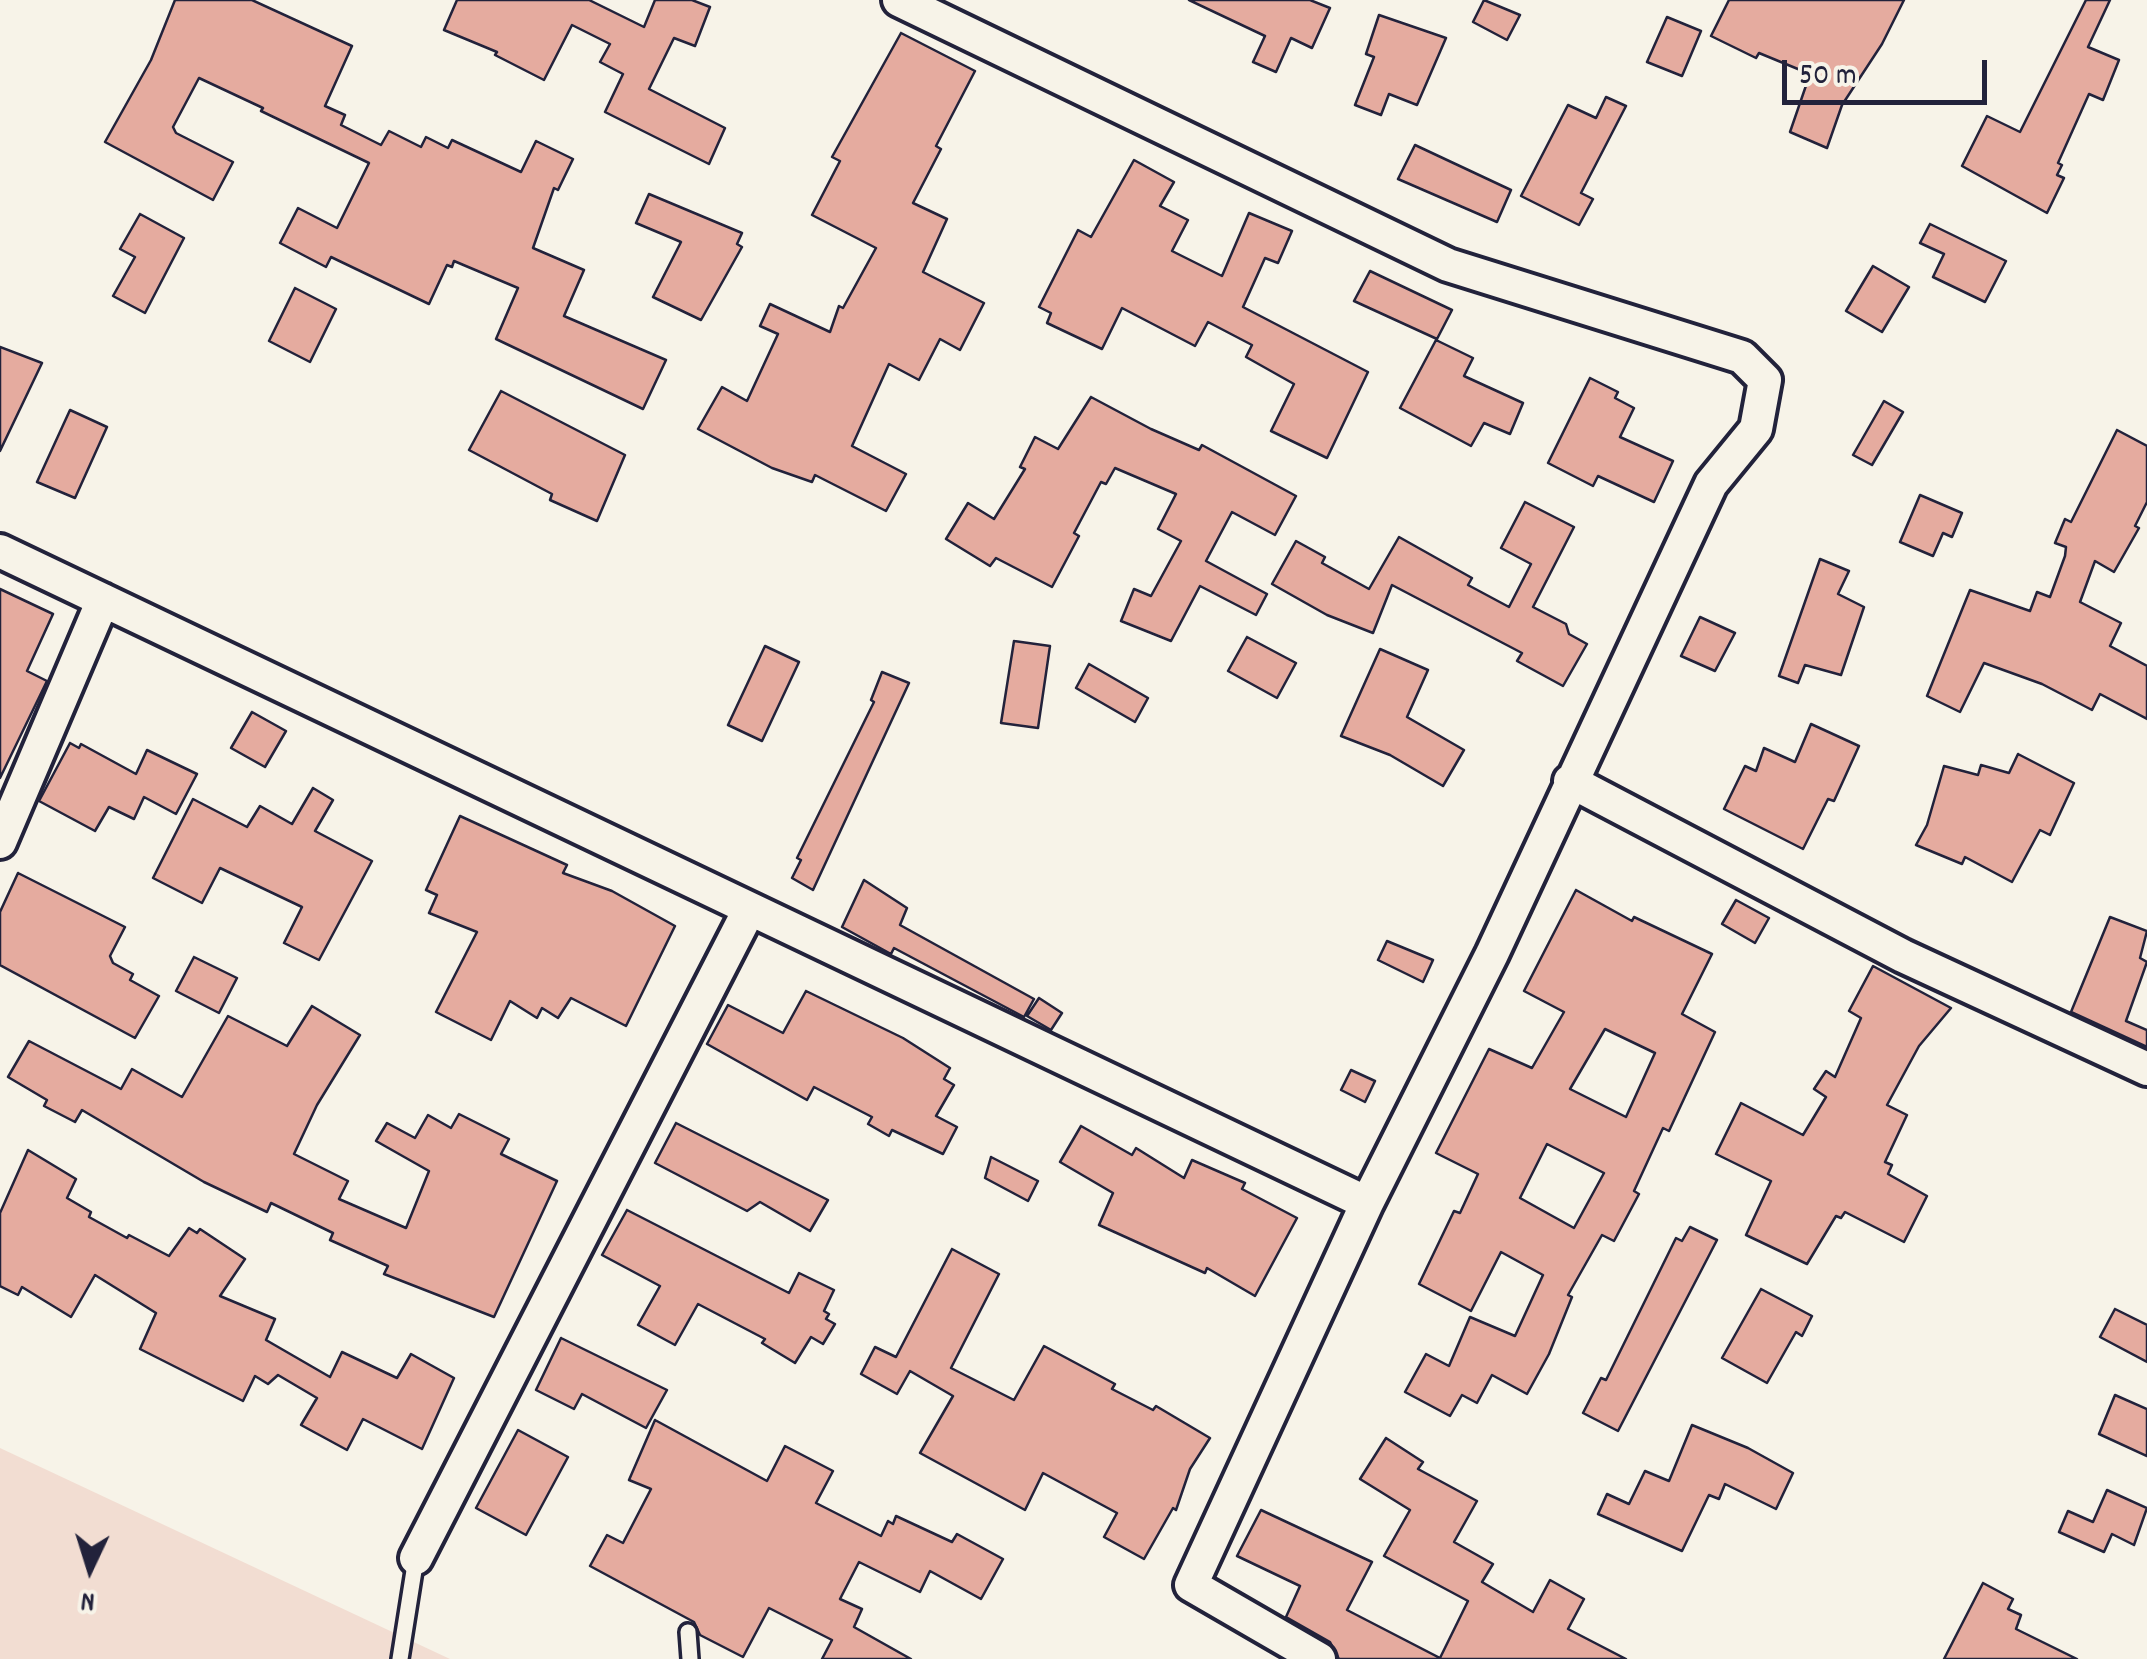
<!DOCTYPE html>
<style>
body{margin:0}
#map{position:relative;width:2147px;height:1659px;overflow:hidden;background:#f7f3e8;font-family:Dekko,sans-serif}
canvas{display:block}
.north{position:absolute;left:40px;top:1519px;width:100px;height:100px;-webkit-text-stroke:8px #f7f3e8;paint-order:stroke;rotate:184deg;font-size:28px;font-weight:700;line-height:40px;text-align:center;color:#22223b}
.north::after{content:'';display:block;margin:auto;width:35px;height:45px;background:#22223b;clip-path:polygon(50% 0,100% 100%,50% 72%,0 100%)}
.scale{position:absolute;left:1782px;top:60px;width:205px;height:45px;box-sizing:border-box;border:5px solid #22223b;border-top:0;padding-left:12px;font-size:30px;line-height:35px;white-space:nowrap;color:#22223b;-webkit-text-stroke:8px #f7f3e8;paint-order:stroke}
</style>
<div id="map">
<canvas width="2147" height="1659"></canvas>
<div class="north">N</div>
<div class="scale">50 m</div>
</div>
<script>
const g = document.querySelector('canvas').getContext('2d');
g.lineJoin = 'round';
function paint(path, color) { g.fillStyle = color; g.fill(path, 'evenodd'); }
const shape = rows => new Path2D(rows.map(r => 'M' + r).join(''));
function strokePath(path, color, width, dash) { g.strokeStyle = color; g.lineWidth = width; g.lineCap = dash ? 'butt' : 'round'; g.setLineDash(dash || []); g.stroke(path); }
paint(shape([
 [0,1448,450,1659,0,1659]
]), '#f2ddd2');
const building = shape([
 [175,0,252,0,352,46,325,106,345,115,341,125,381,145,389,131,421,147,426,137,448,148,452,140,521,172,536,141,573,159,558,190,554,188,533,248,584,270,564,316,666,360,643,409,496,339,518,288,454,261,452,267,447,265,429,304,331,257,326,267,280,243,298,208,337,228,369,163,261,111,263,108,199,78,173,127,176,133,233,162,213,200,105,142,151,60,175,0],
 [457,0,589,0,644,27,655,0,692,0,710,7,695,46,674,38,649,89,725,128,709,164,605,112,623,74,600,62,610,44,572,25,544,80,495,55,497,52,444,30,457,0],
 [1189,0,1310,0,1330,8,1312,48,1291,38,1276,72,1253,62,1265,36,1189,0],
 [1484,0,1520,15,1507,40,1473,22,1484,0],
 [1729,0,1904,0,1882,44,1842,105,1827,148,1790,132,1810,74,1759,53,1756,58,1711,36,1729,0],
 [2086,0,2110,0,2088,47,2119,60,2103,100,2089,94,2058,163,2062,165,2057,175,2064,178,2047,213,1962,166,1987,116,2020,132,2086,0],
 [1379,15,1446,38,1417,105,1389,94,1381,115,1355,105,1374,57,1366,54,1379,15],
 [1667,17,1701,31,1682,76,1647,62,1667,17],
 [901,33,975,71,936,146,941,149,913,203,947,219,923,272,984,303,960,350,940,339,919,380,889,364,852,446,906,474,886,511,815,475,812,482,772,468,698,429,722,387,747,401,778,334,760,326,770,304,830,332,839,306,843,308,876,248,812,215,840,161,832,157,901,33],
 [1606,97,1626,106,1581,193,1593,199,1579,225,1521,196,1568,105,1596,118,1606,97],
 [1415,145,1511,190,1497,222,1398,179,1415,145],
 [1134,160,1174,182,1160,206,1188,220,1172,251,1222,276,1249,213,1292,231,1278,263,1265,258,1243,307,1368,372,1327,458,1271,431,1294,384,1246,357,1252,345,1208,322,1195,346,1122,308,1102,349,1047,323,1051,313,1039,307,1078,230,1091,237,1134,160],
 [649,194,742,233,737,244,742,247,701,320,653,297,681,242,636,223,649,194],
 [140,214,184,238,145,313,113,296,135,257,120,249,140,214],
 [1930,224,2006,261,1985,302,1933,277,1944,254,1920,243,1930,224],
 [1873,266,1909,287,1882,332,1846,311,1873,266],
 [1370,271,1452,310,1437,339,1354,301,1370,271],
 [295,288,336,309,310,362,269,341,295,288],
 [1436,340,1473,358,1464,376,1523,403,1510,434,1484,423,1471,446,1400,408,1436,340],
 [0,347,42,363,0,451,0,347],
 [1590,378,1618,392,1615,398,1634,408,1620,437,1673,461,1654,502,1598,476,1593,486,1548,463,1590,378],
 [501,391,625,455,597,521,550,500,552,494,469,450,501,391],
 [1091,397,1151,429,1199,450,1202,445,1296,496,1275,535,1232,512,1206,561,1267,594,1256,615,1200,586,1171,641,1121,621,1134,589,1151,596,1181,541,1158,529,1176,494,1115,468,1106,484,1101,482,1074,533,1079,536,1052,587,996,558,990,566,946,539,968,503,994,519,1025,469,1020,467,1035,437,1058,449,1091,397],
 [1884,401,1903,412,1872,465,1853,455,1884,401],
 [70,410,107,427,75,498,37,482,70,410],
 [2117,430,2147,446,2147,502,2135,526,2139,528,2114,572,2095,561,2080,602,2121,623,2110,646,2147,666,2147,719,2100,694,2092,710,2042,684,1984,663,1960,712,1927,696,1970,590,2030,611,2037,592,2050,597,2065,556,2066,547,2055,543,2065,519,2071,522,2117,430],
 [1920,495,1962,513,1952,537,1943,533,1933,556,1900,542,1920,495],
 [1525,502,1574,527,1533,607,1566,624,1569,634,1587,644,1563,686,1517,661,1522,653,1392,585,1373,633,1327,615,1272,584,1296,541,1325,557,1322,563,1369,589,1399,537,1472,578,1468,585,1509,607,1531,564,1501,548,1525,502],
 [1820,559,1849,571,1838,594,1864,607,1841,675,1805,665,1798,683,1779,676,1820,559],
 [0,589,53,614,27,671,47,681,0,778,0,589],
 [1700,617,1735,633,1715,671,1681,656,1700,617],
 [1247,637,1296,663,1277,698,1228,671,1247,637],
 [1014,641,1050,646,1038,728,1001,723,1014,641],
 [765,646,799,662,762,741,728,725,765,646],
 [1380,649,1428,670,1407,717,1464,750,1443,786,1390,755,1341,736,1380,649],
 [1089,664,1148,698,1135,722,1076,688,1089,664],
 [882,672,909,683,813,890,792,878,801,860,797,858,874,702,871,700,882,672],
 [252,712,286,731,265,767,231,748,252,712],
 [1811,724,1859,746,1834,801,1828,799,1803,849,1724,809,1745,766,1756,771,1764,748,1795,762,1811,724],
 [70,743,79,748,81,744,136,774,147,750,197,774,176,814,144,797,134,819,109,807,95,831,39,801,70,743],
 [2018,754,2074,783,2050,835,2040,830,2012,882,1965,857,1962,864,1916,845,1927,825,1944,766,1978,775,1981,765,2009,773,2018,754],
 [313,788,333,800,315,831,372,861,319,960,284,943,302,907,220,868,202,903,153,878,193,799,247,827,260,806,292,824,313,788],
 [460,816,567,865,563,873,612,891,675,926,626,1026,571,998,558,1018,542,1008,537,1018,510,1001,491,1040,436,1012,477,932,429,913,437,895,426,890,460,816],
 [18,873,125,927,110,956,113,963,133,974,130,980,159,996,135,1038,0,965,0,912,18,873],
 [864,880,907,908,900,925,1034,999,1024,1017,894,948,891,954,842,927,864,880],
 [1576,890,1632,921,1634,917,1712,954,1682,1014,1715,1032,1669,1131,1663,1128,1634,1191,1639,1194,1614,1241,1602,1235,1568,1295,1572,1297,1549,1354,1527,1394,1492,1375,1477,1403,1462,1395,1450,1416,1405,1392,1426,1354,1449,1366,1470,1317,1515,1336,1543,1275,1501,1252,1471,1311,1419,1284,1454,1211,1460,1213,1478,1174,1436,1153,1489,1049,1532,1068,1564,1012,1524,991,1576,890],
 [1605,1029,1655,1053,1626,1117,1570,1089,1605,1029],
 [1547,1144,1604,1173,1574,1228,1520,1198,1547,1144],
 [1736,900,1769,918,1755,943,1722,924,1736,900],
 [2110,917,2147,931,2140,958,2147,962,2126,1021,2147,1030,2147,1047,2071,1012,2110,917],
 [1387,941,1433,960,1423,982,1378,960,1387,941],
 [194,957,237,978,219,1013,176,991,194,957],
 [1873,966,1951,1008,1919,1046,1887,1105,1907,1115,1885,1162,1892,1165,1888,1174,1927,1196,1904,1242,1845,1212,1841,1218,1836,1216,1807,1264,1746,1235,1771,1181,1716,1154,1741,1103,1803,1135,1826,1097,1814,1089,1826,1071,1835,1077,1861,1018,1849,1011,1873,966],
 [806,991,903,1038,950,1068,944,1079,954,1085,936,1116,957,1127,943,1154,892,1130,889,1136,868,1124,872,1117,814,1087,807,1100,707,1044,728,1005,783,1033,806,991],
 [1039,998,1062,1013,1051,1030,1027,1016,1039,998],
 [312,1006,360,1035,317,1105,294,1154,348,1181,339,1199,406,1228,429,1171,376,1141,387,1123,415,1138,428,1115,451,1128,459,1114,509,1139,501,1154,557,1181,494,1317,384,1274,388,1266,330,1240,333,1233,271,1203,267,1212,204,1182,82,1110,75,1122,44,1106,47,1100,8,1077,29,1041,121,1089,132,1069,182,1097,228,1016,287,1046,312,1006],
 [1351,1070,1375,1081,1365,1102,1341,1090,1351,1070],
 [676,1123,828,1200,810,1231,760,1202,747,1211,655,1163,676,1123],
 [1081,1126,1132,1155,1136,1148,1184,1178,1192,1160,1245,1183,1242,1189,1297,1218,1255,1296,1207,1268,1205,1273,1099,1225,1113,1193,1060,1162,1081,1126],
 [28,1150,76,1179,67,1198,91,1212,89,1217,127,1238,129,1235,169,1256,189,1228,197,1233,200,1229,245,1259,220,1296,275,1319,266,1340,330,1377,342,1352,397,1378,411,1354,454,1378,422,1449,363,1419,347,1450,301,1425,317,1398,278,1375,268,1384,255,1376,243,1401,140,1349,156,1313,95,1275,71,1317,22,1287,18,1295,0,1286,0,1213,28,1150],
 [991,1157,1038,1181,1028,1201,985,1178,991,1157],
 [627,1210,789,1293,799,1273,834,1290,824,1311,829,1314,826,1319,835,1324,823,1344,811,1337,795,1363,762,1343,765,1339,698,1304,675,1345,638,1325,660,1286,602,1255,627,1210],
 [1690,1227,1717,1240,1618,1431,1583,1413,1601,1378,1606,1380,1676,1238,1682,1241,1690,1227],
 [952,1249,999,1274,951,1368,1014,1400,1044,1346,1115,1384,1112,1389,1153,1410,1156,1406,1210,1438,1190,1469,1176,1510,1173,1508,1144,1559,1104,1537,1117,1513,1043,1473,1025,1510,920,1453,953,1396,910,1371,897,1394,861,1374,875,1347,896,1357,952,1249],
 [1761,1289,1812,1316,1802,1336,1796,1332,1767,1383,1722,1358,1761,1289],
 [2115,1309,2147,1325,2147,1362,2100,1337,2115,1309],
 [561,1338,667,1390,646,1428,582,1394,574,1409,536,1390,561,1338],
 [2115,1395,2147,1409,2147,1456,2099,1434,2115,1395],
 [655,1420,767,1481,785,1446,833,1471,816,1503,881,1536,888,1521,893,1524,896,1516,952,1542,957,1534,1003,1559,981,1599,930,1571,920,1592,859,1562,840,1599,862,1609,854,1627,911,1659,822,1659,832,1640,769,1608,743,1657,700,1635,694,1622,590,1566,607,1535,623,1543,651,1489,629,1480,655,1420],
 [1692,1425,1748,1448,1793,1473,1776,1509,1725,1484,1719,1499,1709,1495,1682,1551,1598,1514,1607,1494,1629,1504,1645,1471,1669,1481,1692,1425],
 [518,1430,568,1457,526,1535,476,1508,518,1430],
 [1386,1438,1423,1462,1418,1469,1477,1501,1454,1542,1493,1564,1482,1582,1533,1612,1550,1580,1584,1599,1568,1629,1626,1659,1339,1659,1330,1642,1286,1617,1300,1586,1237,1556,1261,1510,1372,1562,1347,1610,1440,1658,1468,1601,1384,1556,1410,1510,1360,1479,1386,1438],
 [2107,1490,2147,1508,2134,1545,2112,1534,2104,1552,2059,1532,2068,1511,2093,1522,2107,1490],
 [1983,1583,2013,1599,2008,1609,2021,1615,2016,1629,2077,1659,1944,1659,1983,1583]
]);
paint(building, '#e5ab9f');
strokePath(building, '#22223b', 2.5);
const lane = shape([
 [688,1632,690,1659],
 [400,1659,416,1558]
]);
const street = shape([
 [899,0,1448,265,1742,357,1765,380,1756,429,1711,484,1492,954,1367,1203],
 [0,551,1367,1203,1191,1585,1319,1659],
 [1570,781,1903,956,2147,1069],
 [0,842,103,600],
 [416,1558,749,910]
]);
strokePath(lane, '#22223b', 22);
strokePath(street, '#22223b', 40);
strokePath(lane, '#f7f3e8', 15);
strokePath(street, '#f7f3e8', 32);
</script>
